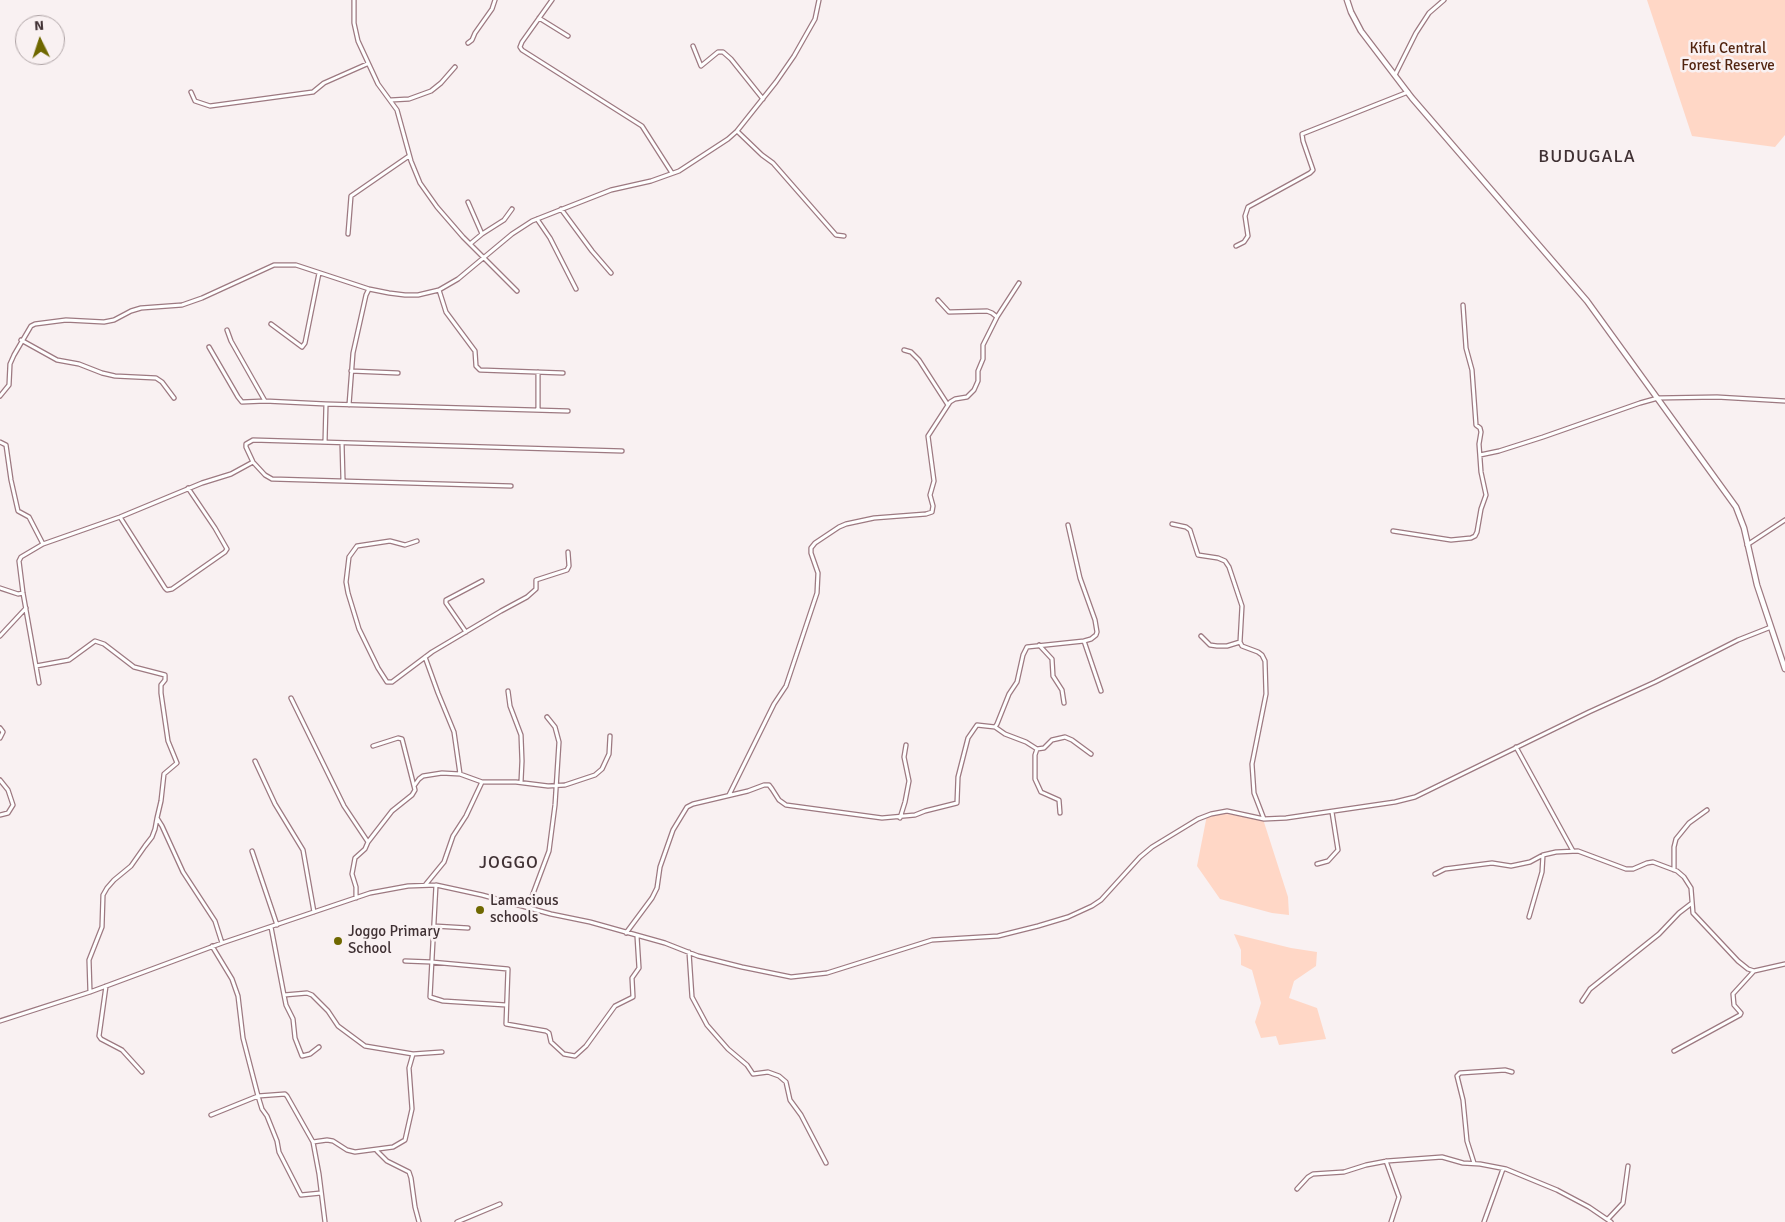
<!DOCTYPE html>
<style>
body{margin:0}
#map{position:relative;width:1785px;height:1222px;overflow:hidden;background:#f9f1f2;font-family:Signika,sans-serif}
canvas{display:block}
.north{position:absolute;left:15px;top:15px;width:50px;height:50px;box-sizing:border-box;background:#f9f1f2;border:1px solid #afa4a6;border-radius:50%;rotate:356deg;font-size:14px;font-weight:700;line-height:20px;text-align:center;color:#403134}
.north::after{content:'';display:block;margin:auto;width:18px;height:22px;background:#6f6800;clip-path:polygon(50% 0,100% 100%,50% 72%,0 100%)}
</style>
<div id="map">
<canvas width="1785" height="1222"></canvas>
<div class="north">N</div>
</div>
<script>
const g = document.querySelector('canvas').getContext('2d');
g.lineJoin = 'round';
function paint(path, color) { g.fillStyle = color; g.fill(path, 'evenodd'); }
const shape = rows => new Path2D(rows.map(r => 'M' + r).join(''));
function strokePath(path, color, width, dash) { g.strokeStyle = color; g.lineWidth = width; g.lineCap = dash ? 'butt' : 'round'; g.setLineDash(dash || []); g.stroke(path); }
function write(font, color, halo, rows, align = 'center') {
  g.font = font + ' Signika,sans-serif'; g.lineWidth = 5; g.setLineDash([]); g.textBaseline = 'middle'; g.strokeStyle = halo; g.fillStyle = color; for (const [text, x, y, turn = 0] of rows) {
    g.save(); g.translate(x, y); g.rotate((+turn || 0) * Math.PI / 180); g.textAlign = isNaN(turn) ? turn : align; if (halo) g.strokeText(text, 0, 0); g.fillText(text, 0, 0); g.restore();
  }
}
paint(shape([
 [1647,0,1785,0,1785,135,1775,147,1692,136],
 [1227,814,1263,819,1288,897,1289,915,1272,913,1220,899,1197,866,1207,815],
 [1234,934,1291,948,1317,952,1316,966,1294,981,1289,998,1317,1008,1326,1039,1279,1045,1276,1036,1261,1038,1255,1022,1261,1003,1252,970,1241,965,1241,950]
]), '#ffd7c6');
const street = shape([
 [354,0,354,23,358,41,378,84,397,110,411,161,420,183,437,207,463,237,517,291],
 [552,0,522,42,520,47,522,50,642,126,672,173],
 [539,18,568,36],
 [468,43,472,40,475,33,492,9,495,0],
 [693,46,701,66,718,52,723,52,731,59,763,99],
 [1395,75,1416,33,1429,13,1444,0],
 [191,92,195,101,210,106,313,92,324,83,367,64],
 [391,100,409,99,431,91,441,83,455,67],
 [737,131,762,155,773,163,836,235,844,236],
 [468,202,482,234,470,244],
 [561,209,592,251,611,273],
 [537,219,550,238,576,289],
 [348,234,351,196,409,156],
 [482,234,504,220,512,209],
 [1236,246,1244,242,1248,236,1245,216,1248,207,1310,173,1313,170,1303,141,1302,134,1408,92],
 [439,290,446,312,475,351,476,366,480,370,563,373],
 [938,300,949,312,987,311,992,313,997,317],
 [271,324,302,347,305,343,319,273],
 [227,330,231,341,265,401],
 [21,340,57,360,79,364,102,373,115,376,156,378,162,382,174,398],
 [209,347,238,397,242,402,265,401,326,404,568,411],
 [904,350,911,352,919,360,948,405],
 [351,371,398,373],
 [538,372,538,410],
 [0,396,9,385,10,364,14,355,31,326,35,324,66,320,104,322,114,320,131,311,141,308,182,305,202,298,274,265,296,265,369,289,389,293,405,295,418,295,439,290,458,279,512,234,532,221,611,190,651,181,679,171,728,139,737,131,776,82,794,56,815,19,819,0],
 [349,405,353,353,366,295,369,289],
 [0,442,6,445,11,480,18,511,29,517,43,544],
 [325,442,326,404],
 [342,443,343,480],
 [1480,455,1499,451,1543,437,1640,403,1658,398,1717,397,1785,401],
 [511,486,272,479,265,475,253,462,246,447,246,444,253,440,622,451],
 [120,517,165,588,167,590,172,589,225,552,227,549,215,528,188,488],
 [1172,524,1186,527,1190,530,1198,555,1218,558,1225,561,1229,567,1242,606,1240,642,1242,646,1258,652,1262,655,1265,661,1266,694,1252,764,1254,793,1264,819],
 [1393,531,1451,540,1471,538,1475,536,1477,532,1481,509,1486,495,1481,472,1479,444,1481,432,1480,428,1476,425,1472,370,1466,348,1463,305],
 [417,541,405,545,390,541,357,546,349,557,346,582,348,593,359,629,378,668,387,682,392,682,432,652,501,611,527,597,536,589,536,580,567,570,569,566,568,552],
 [1747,545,1785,520],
 [0,588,18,594,23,593],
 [466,632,446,603,446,600,482,581],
 [0,636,26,608],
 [1201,636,1210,645,1217,646,1227,646,1240,642],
 [1084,641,1101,691],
 [1039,645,1052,659,1053,676,1062,690,1064,703],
 [425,657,438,693,454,732,460,774],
 [36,666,69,660,95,641,104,644,134,667,165,675,165,680,161,685,161,693,168,741,177,763,164,774,161,801,157,818,162,826,183,872,215,921,222,943],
 [39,683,23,593,19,561,21,557,43,544,120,517,202,483,231,474,253,462],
 [508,691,510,706,521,735,522,761,521,782],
 [291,698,344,806,368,842],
 [995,727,1005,734,1026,742,1037,749,1044,748,1052,740,1065,737,1072,740,1091,754],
 [0,728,3,732,0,738],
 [1516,747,1573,851],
 [1037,749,1035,755,1035,779,1041,792,1059,800,1060,813],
 [255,761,275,804,303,850,314,912],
 [0,780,8,790,13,805,8,813,0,815],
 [414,786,419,779,423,776,442,773,460,774,482,782,516,782,548,786,565,785,595,775,602,769,609,754,610,736],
 [729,795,774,704,786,686,817,593,818,573,811,553,811,548,815,543,839,527,846,524,874,518,926,514,932,512,933,506,930,495,934,481,928,436,950,402,955,399,967,397,974,390,978,381,978,371,983,359,983,345,997,317,1019,283],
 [900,818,905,802,909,781,904,757,906,745],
 [252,851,277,925],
 [1317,864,1328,861,1338,850,1332,812],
 [1674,870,1674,847,1676,839,1689,823,1707,810],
 [1435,874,1445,869,1492,863,1511,866,1530,862,1543,855,1556,852,1578,851,1626,869,1633,869,1647,863,1653,862,1677,871,1684,877,1691,888,1693,913,1738,961,1748,969,1754,971,1785,964],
 [426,884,444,862,453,836,466,816,482,782],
 [436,885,430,997,443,1001,506,1005],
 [356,898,356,887,352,874,355,858,365,849,368,842,392,811,412,795,415,790,402,739,398,738,373,746],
 [528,907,549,851,555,805,559,742,555,727,547,717],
 [1529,917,1542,872,1543,855],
 [434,926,468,928],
 [271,927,284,995,307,993,312,995,328,1011,338,1026,365,1046,413,1054,442,1052],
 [626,933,652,898,657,888,660,867,673,830,687,807,693,804,748,791,764,785,769,785,772,789,779,800,786,805,882,818,915,815,925,811,957,803,958,777,968,738,977,725,995,727,997,724,1009,694,1017,682,1023,655,1027,647,1084,641,1091,639,1096,635,1097,632,1095,620,1080,578,1068,525],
 [212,946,232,979,238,996,243,1038,258,1096,285,1094,287,1096,313,1142,327,1140,333,1141,347,1150,355,1152,393,1147,405,1140,412,1109,409,1068,413,1054],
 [689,952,692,997,707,1025,728,1049,747,1065,753,1074,768,1072,779,1076,786,1082,790,1100,801,1115,826,1163],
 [405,961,431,962,508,969,506,1024,546,1031,549,1033,551,1042,564,1054,575,1056,586,1046,615,1006,633,997,632,978,639,968,637,936],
 [106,986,99,1036,101,1039,122,1050,142,1072],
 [90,992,89,960,102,927,103,895,107,888,114,880,131,866,145,846,152,837,155,829,157,818],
 [284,995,286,1005,293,1019,295,1038,302,1056,310,1054,319,1047],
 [1582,1001,1590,989,1659,934,1679,913,1692,903],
 [0,1021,90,992,222,943,370,893,408,886,436,885,482,895,551,914,590,922,665,943,698,956,742,967,791,977,827,973,932,940,998,936,1038,926,1068,917,1092,906,1101,900,1140,857,1152,847,1198,819,1211,814,1227,811,1264,819,1286,818,1395,802,1415,797,1589,712,1655,682,1738,640,1771,627],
 [1674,1051,1740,1015,1741,1013,1734,1005,1733,994,1754,971],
 [211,1115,258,1096,262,1109,267,1116,277,1141,279,1152,301,1195,321,1193],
 [313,1142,319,1174,325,1222],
 [377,1151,387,1161,409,1172,411,1178,415,1207,419,1222],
 [1386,1161,1399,1197,1391,1222],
 [1474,1163,1467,1141,1463,1100,1457,1076,1460,1073,1505,1070,1512,1072],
 [1297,1189,1308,1177,1313,1174,1344,1172,1366,1165,1387,1161,1442,1157,1463,1163,1480,1164,1506,1169,1557,1190,1589,1207,1611,1222],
 [1608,1219,1623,1203,1628,1166],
 [457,1222,500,1204],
 [1484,1222,1503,1169]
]);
const secondary = shape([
 [1347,0,1351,12,1361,31,1412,98,1587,301,1736,507,1744,528,1757,585,1785,669]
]);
strokePath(street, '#9d7981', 5.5);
strokePath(secondary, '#9d7981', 7);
strokePath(street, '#fff', 3);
strokePath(secondary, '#fff', 4.5);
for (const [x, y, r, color] of [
 [480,910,5,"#6f6800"],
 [338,941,5,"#6f6800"]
]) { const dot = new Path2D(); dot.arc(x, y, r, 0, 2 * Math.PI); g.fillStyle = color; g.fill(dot); strokePath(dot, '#f9f1f2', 2); }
write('15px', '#522510', '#f9f1f2', [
 ["Kifu Central",1728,49],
 ["Forest Reserve",1728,66]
]);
write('15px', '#403134', '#f9f1f2', [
 ["Lamacious",490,901],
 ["schools",490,918],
 ["Joggo Primary",348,932],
 ["School",348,949]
], 'left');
g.letterSpacing = '1px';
write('18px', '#403134', '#f9f1f2', [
 ["BUDUGALA",1587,157],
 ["JOGGO",509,863]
]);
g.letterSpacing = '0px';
</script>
